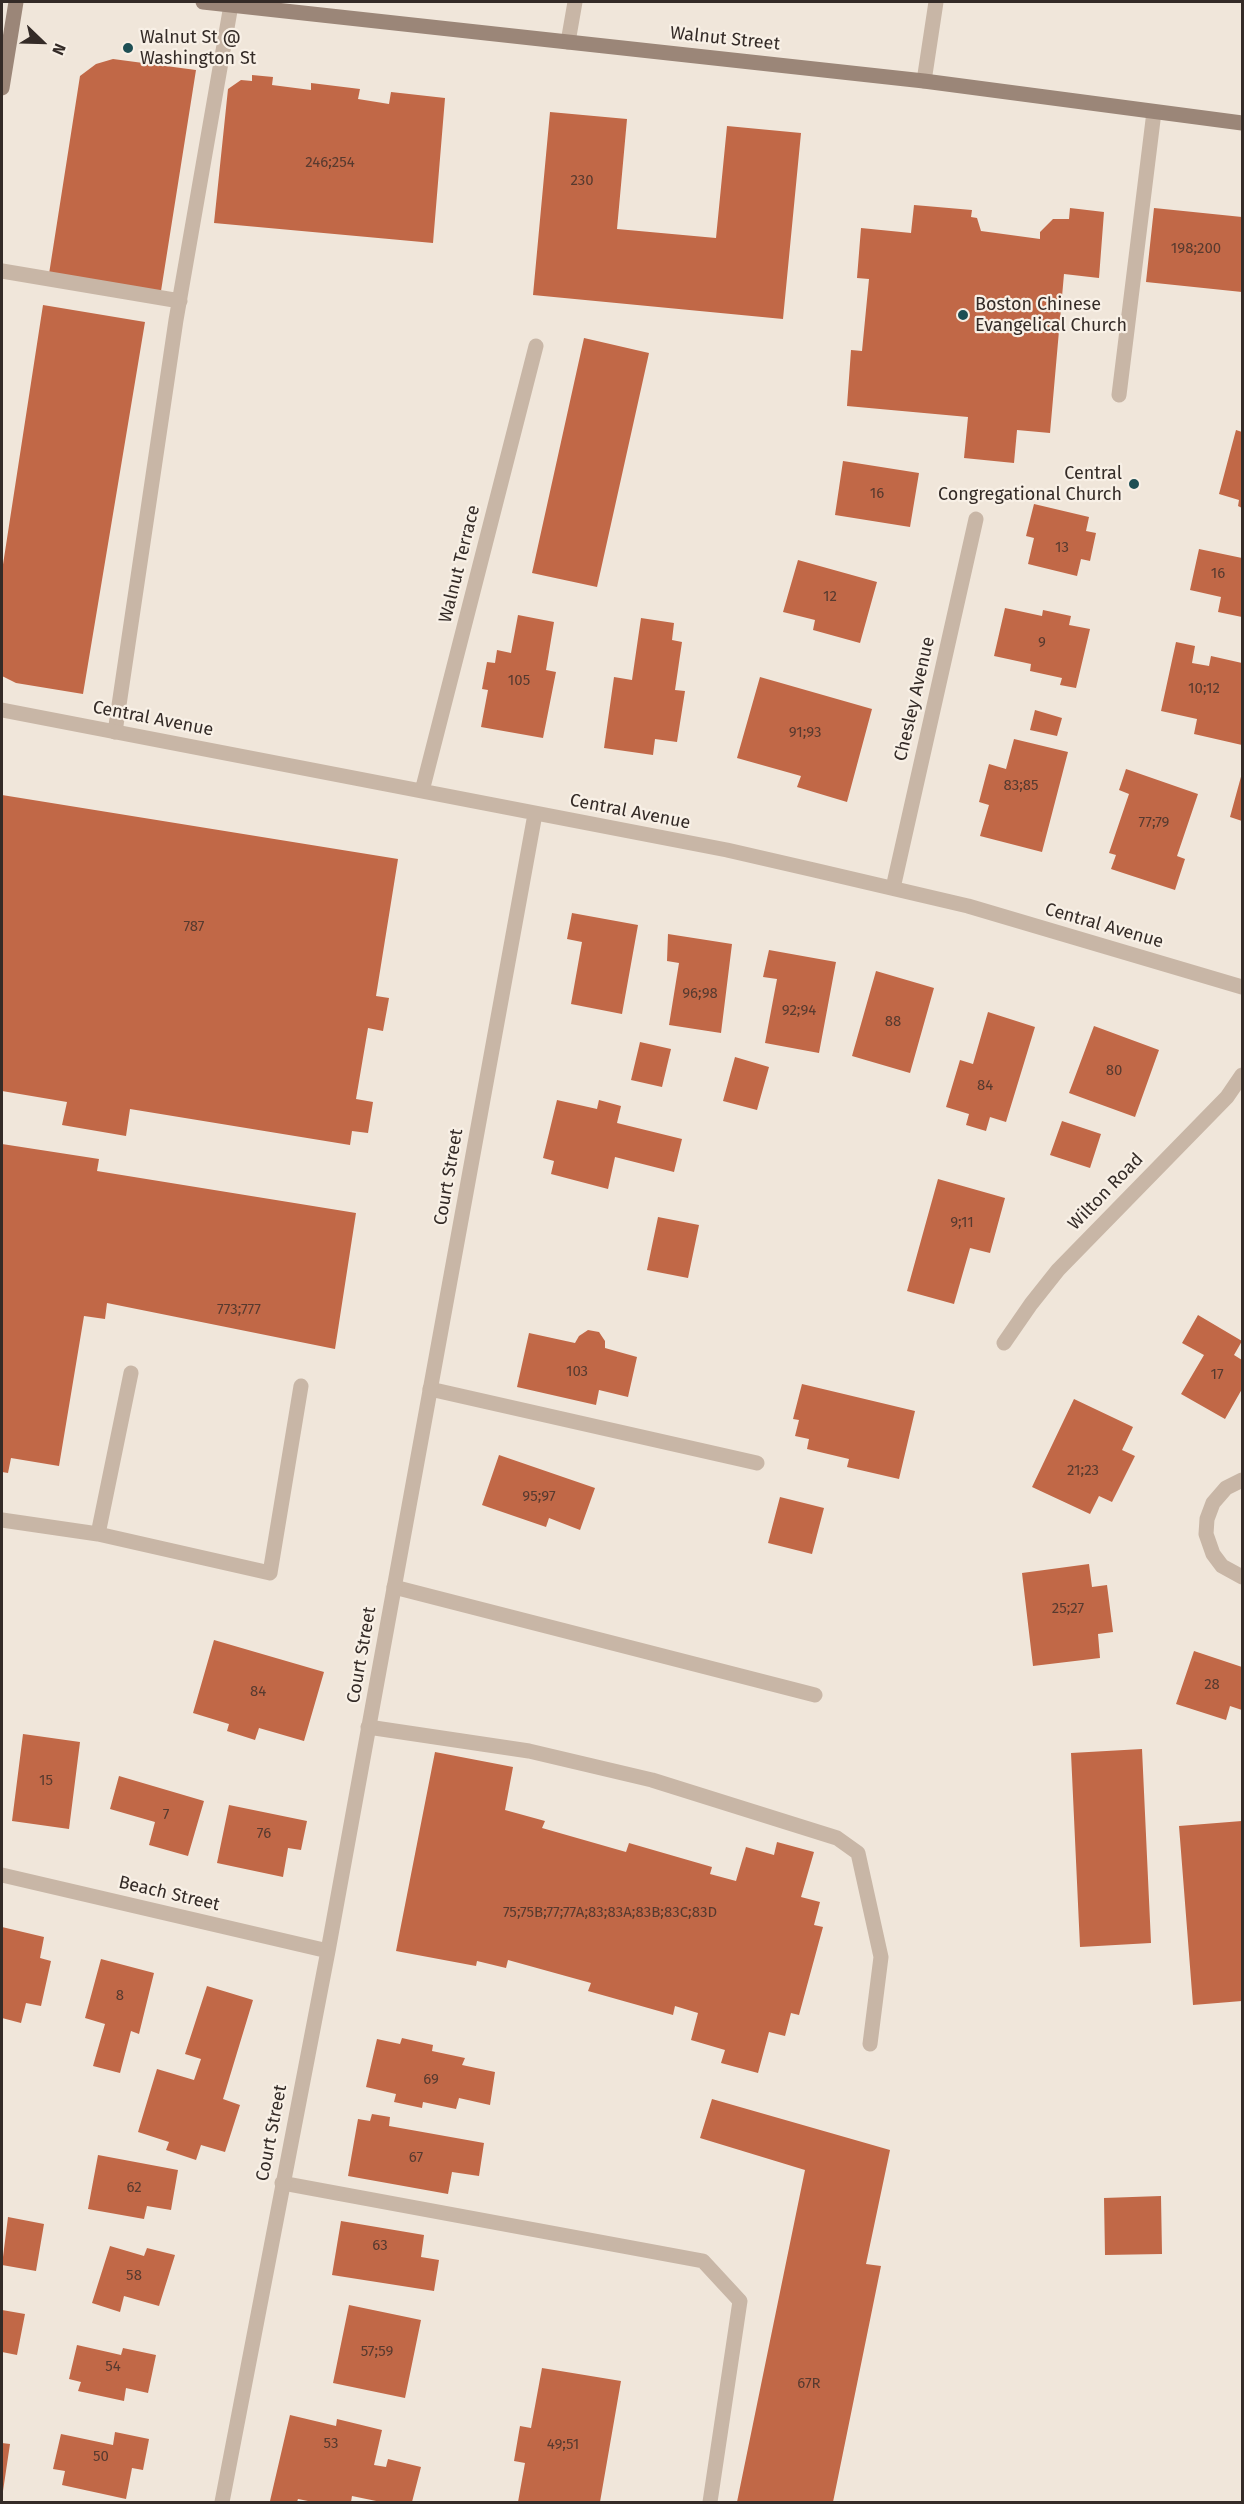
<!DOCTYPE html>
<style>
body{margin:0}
#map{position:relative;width:1244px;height:2504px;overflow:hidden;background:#f0e6da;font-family:"Fira Sans",sans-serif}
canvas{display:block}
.frame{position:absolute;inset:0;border:3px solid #342b27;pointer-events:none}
.north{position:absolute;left:12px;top:12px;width:60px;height:60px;-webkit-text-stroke:4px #f8f0e6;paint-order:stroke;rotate:113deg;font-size:16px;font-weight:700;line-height:24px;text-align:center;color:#342b27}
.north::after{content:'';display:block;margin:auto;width:21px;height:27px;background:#342b27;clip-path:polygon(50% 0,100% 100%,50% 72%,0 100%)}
</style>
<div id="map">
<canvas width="1244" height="2504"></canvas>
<div class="frame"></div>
<div class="north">N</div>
</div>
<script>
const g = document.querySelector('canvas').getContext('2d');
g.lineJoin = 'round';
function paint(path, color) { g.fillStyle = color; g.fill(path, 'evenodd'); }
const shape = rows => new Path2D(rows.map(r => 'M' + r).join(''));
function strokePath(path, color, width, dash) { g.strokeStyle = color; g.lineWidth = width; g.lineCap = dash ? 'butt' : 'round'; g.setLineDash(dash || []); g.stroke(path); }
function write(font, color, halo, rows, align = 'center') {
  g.font = font + ' "Fira Sans",sans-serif'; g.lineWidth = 4.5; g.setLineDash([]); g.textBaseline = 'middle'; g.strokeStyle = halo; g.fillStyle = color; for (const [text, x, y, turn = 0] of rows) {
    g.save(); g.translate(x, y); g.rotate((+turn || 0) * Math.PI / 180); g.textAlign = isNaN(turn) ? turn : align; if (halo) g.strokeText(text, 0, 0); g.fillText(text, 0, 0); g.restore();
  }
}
paint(shape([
 [113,59,196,70,161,291,49,274,80,76,96,64],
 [252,75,273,77,272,85,311,90,311,83,360,89,358,99,389,104,391,92,445,98,433,243,214,223,228,89,241,80,252,81],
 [550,112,627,119,617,229,716,238,727,126,801,133,783,319,533,295],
 [914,205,972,210,971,217,977,218,981,231,1040,239,1040,232,1053,219,1069,219,1070,208,1104,212,1099,278,1064,274,1050,433,1017,430,1014,463,964,458,968,417,847,406,851,350,862,351,869,279,857,278,861,228,911,233],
 [1154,208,1242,217,1242,292,1146,282],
 [43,305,145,322,83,694,16,683,2,676,2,571],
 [584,338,649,353,597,587,532,573],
 [1236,430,1242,432,1242,508,1238,506,1239,500,1219,494],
 [843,461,919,473,910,527,835,515],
 [1034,504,1089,517,1086,531,1096,533,1090,561,1081,559,1077,576,1028,564,1034,538,1026,536],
 [1199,549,1242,558,1242,617,1218,612,1221,597,1190,590],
 [798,560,877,582,860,643,813,630,815,620,783,612],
 [1005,608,1042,616,1043,610,1071,616,1069,625,1090,629,1076,688,1060,685,1062,678,1030,671,1031,664,994,656],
 [518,615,554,622,546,670,556,672,543,738,481,727,488,690,482,689,487,662,495,663,497,650,511,653],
 [641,618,674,623,672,640,682,642,675,690,685,691,677,742,655,739,653,755,604,748,614,677,632,680],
 [1176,642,1195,646,1192,663,1209,666,1211,656,1242,663,1242,745,1194,734,1197,719,1161,711],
 [760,677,872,709,847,802,797,787,801,776,737,758],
 [1035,710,1062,718,1057,736,1030,730],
 [1014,739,1068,752,1042,852,980,836,989,805,979,802,989,764,1006,769],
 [1126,769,1198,794,1177,856,1185,859,1175,890,1111,869,1116,855,1109,853,1129,794,1119,790],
 [1242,773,1242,821,1230,817],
 [2,795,398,859,376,996,389,998,383,1031,368,1028,356,1099,373,1102,368,1133,352,1131,350,1145,130,1109,126,1136,62,1125,67,1102,2,1091],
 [572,913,638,925,622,1014,571,1004,582,942,567,939],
 [668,934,732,944,721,1033,669,1025,679,963,667,961],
 [769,950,836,962,819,1053,765,1043,777,979,763,977],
 [876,971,934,988,910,1073,852,1056],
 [988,1012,1035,1027,1006,1122,990,1117,986,1131,966,1125,969,1114,946,1107,960,1060,973,1064],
 [1094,1026,1159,1050,1135,1117,1069,1093],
 [640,1042,671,1049,662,1087,631,1080],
 [735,1057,769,1067,757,1110,723,1101],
 [557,1100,597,1109,599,1100,621,1106,617,1123,682,1139,674,1172,615,1157,608,1189,551,1174,554,1161,543,1158],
 [1062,1121,1101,1134,1090,1168,1050,1155],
 [2,1144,99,1159,97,1171,356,1213,335,1349,107,1303,105,1319,84,1316,59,1466,11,1458,8,1473,2,1472],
 [938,1179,1005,1198,990,1253,970,1248,954,1304,907,1291],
 [658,1217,699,1225,688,1278,647,1270],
 [1198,1315,1242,1341,1234,1355,1242,1360,1242,1389,1225,1419,1181,1394,1204,1355,1182,1343],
 [588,1330,599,1332,605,1341,605,1348,637,1357,628,1397,599,1390,596,1405,517,1387,529,1333,575,1343,579,1336],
 [802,1384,915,1411,899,1479,847,1467,849,1459,807,1449,809,1439,795,1436,799,1420,793,1419],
 [1074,1399,1133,1427,1122,1450,1135,1456,1112,1502,1099,1496,1090,1514,1032,1487],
 [499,1455,595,1488,580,1530,549,1518,546,1527,482,1505],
 [780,1497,824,1508,812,1554,768,1543],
 [1089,1564,1092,1587,1107,1585,1113,1632,1098,1634,1100,1658,1033,1666,1022,1573],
 [214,1640,324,1672,304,1741,259,1728,255,1740,227,1731,229,1724,193,1713],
 [1194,1651,1242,1667,1242,1710,1230,1706,1226,1720,1176,1704],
 [23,1734,80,1742,69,1829,12,1821],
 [1142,1749,1151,1943,1080,1947,1071,1753],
 [435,1752,513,1767,505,1810,545,1821,542,1828,626,1852,629,1843,712,1867,710,1874,736,1881,746,1847,774,1855,777,1842,814,1852,801,1897,820,1902,814,1925,823,1927,799,2015,791,2013,785,2036,769,2032,758,2073,721,2063,725,2050,691,2040,698,2013,675,2006,673,2015,588,1991,591,1983,508,1960,506,1968,477,1961,476,1966,396,1951],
 [119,1776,204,1801,188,1856,149,1845,155,1822,110,1809],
 [229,1805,307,1821,301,1850,288,1848,283,1877,217,1863],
 [1242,1821,1242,2001,1193,2005,1179,1826],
 [2,1927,44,1937,40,1958,51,1961,41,2006,26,2003,21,2023,2,2018],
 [101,1959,154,1973,139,2034,131,2031,120,2073,93,2066,105,2024,85,2018],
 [207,1986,253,2000,223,2099,240,2105,225,2152,201,2145,196,2160,166,2150,169,2142,138,2132,157,2069,194,2080,201,2059,185,2054],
 [402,2038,433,2045,432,2051,465,2058,462,2065,495,2072,490,2105,459,2098,456,2109,423,2102,422,2108,394,2102,396,2094,366,2087,377,2039,400,2044],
 [712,2099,890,2150,866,2264,881,2266,833,2502,737,2502,805,2170,700,2138],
 [372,2114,390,2117,389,2126,484,2143,479,2176,452,2172,448,2194,348,2176,358,2119,370,2121],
 [98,2155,178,2170,171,2210,147,2206,144,2219,88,2209],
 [1161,2196,1162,2254,1105,2255,1104,2198],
 [8,2217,44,2224,36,2271,2,2265],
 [341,2221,424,2235,421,2257,439,2260,434,2291,332,2275],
 [110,2246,144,2256,147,2248,175,2255,159,2306,124,2296,120,2312,92,2303],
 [349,2305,421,2320,405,2398,333,2383],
 [2,2310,25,2314,17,2355,2,2352],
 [77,2345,121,2355,123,2348,156,2355,148,2393,126,2388,124,2401,78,2391,81,2382,69,2379],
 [542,2368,621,2381,600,2502,518,2502,525,2463,514,2461,520,2426,531,2428],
 [290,2415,336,2426,337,2419,382,2430,374,2465,386,2467,388,2459,421,2467,412,2502,381,2502,352,2496,351,2502,313,2502,298,2499,297,2502,270,2501],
 [115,2432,149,2439,143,2470,132,2468,126,2499,62,2485,65,2471,53,2469,61,2434,113,2445],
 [2,2443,10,2444,3,2491,2,2491]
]), '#c16847');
strokePath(shape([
 [568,42,575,2],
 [2,271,180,301],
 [1119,395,1154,112],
 [115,732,176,320,231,5],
 [430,1389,757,1463],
 [2,1520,98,1534,270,1573,301,1386],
 [98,1534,131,1373],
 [394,1587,815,1695],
 [368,1727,529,1751,652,1780,837,1838,858,1853,881,1957,870,2044],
 [282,2183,703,2261,740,2301,710,2502]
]), '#c8b6a6', 15);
strokePath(shape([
 [924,81,936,2],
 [2,710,727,850,814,870,968,906,1242,987],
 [422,791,536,346],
 [893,888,976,519],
 [1004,1343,1031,1304,1058,1270,1227,1097,1242,1075],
 [1242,1480,1226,1488,1213,1503,1207,1519,1206,1534,1213,1554,1222,1566,1242,1577],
 [2,1875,328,1951],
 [222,2502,328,1951,535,814]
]), '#c8b6a6', 15);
strokePath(shape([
 [203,2,924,81,1242,123],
 [2,88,16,2]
]), '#9b8678', 15);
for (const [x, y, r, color] of [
 [128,48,6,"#1e4f54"],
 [963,315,6,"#1e4f54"],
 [1134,484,6,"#1e4f54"]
]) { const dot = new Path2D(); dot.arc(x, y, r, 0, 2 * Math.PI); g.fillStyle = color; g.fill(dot); strokePath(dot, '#f8f0e6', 2); }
write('15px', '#573a2f', null, [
 ["246;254",330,163],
 ["230",582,181],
 ["198;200",1196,249],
 ["16",877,494],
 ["13",1062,548],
 ["16",1218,574],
 ["12",830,597],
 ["9",1042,643],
 ["105",519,681],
 ["10;12",1204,689],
 ["91;93",805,733],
 ["83;85",1021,786],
 ["77;79",1154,823],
 ["787",194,927],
 ["96;98",700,994],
 ["92;94",799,1011],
 ["88",893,1022],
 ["80",1114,1071],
 ["84",985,1086],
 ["9;11",962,1223],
 ["773;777",239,1310],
 ["103",577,1372],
 ["17",1217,1375],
 ["21;23",1083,1471],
 ["95;97",539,1497],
 ["25;27",1068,1609],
 ["28",1212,1685],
 ["84",258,1692],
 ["15",46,1781],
 ["7",166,1815],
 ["76",264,1834],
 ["75;75B;77;77A;83;83A;83B;83C;83D",610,1913],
 ["8",120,1996],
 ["69",431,2080],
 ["67",416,2158],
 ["62",134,2188],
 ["63",380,2246],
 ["58",134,2276],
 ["57;59",377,2352],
 ["54",113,2367],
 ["67R",809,2384],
 ["53",331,2444],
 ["49;51",563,2445],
 ["50",101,2457]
]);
write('18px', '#342b27', '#f8f0e6', [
 ["Walnut St @",140,38],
 ["Washington St",140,59],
 ["Boston Chinese",975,305],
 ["Evangelical Church",975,326],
 ["Central",1122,474,"right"],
 ["Congregational Church",1122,495,"right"]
], 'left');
write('18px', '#342b27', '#f8f0e6', [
 ["Walnut Street",725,39,6],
 ["Walnut Terrace",460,564,-76],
 ["Chesley Avenue",915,699,-77],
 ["Central Avenue",153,719,11],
 ["Central Avenue",630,812,11],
 ["Central Avenue",1104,926,16],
 ["Court Street",449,1177,-80],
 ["Wilton Road",1106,1192,-46],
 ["Court Street",362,1655,-80],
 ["Beach Street",169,1894,13],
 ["Court Street",272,2133,-79]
]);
</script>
